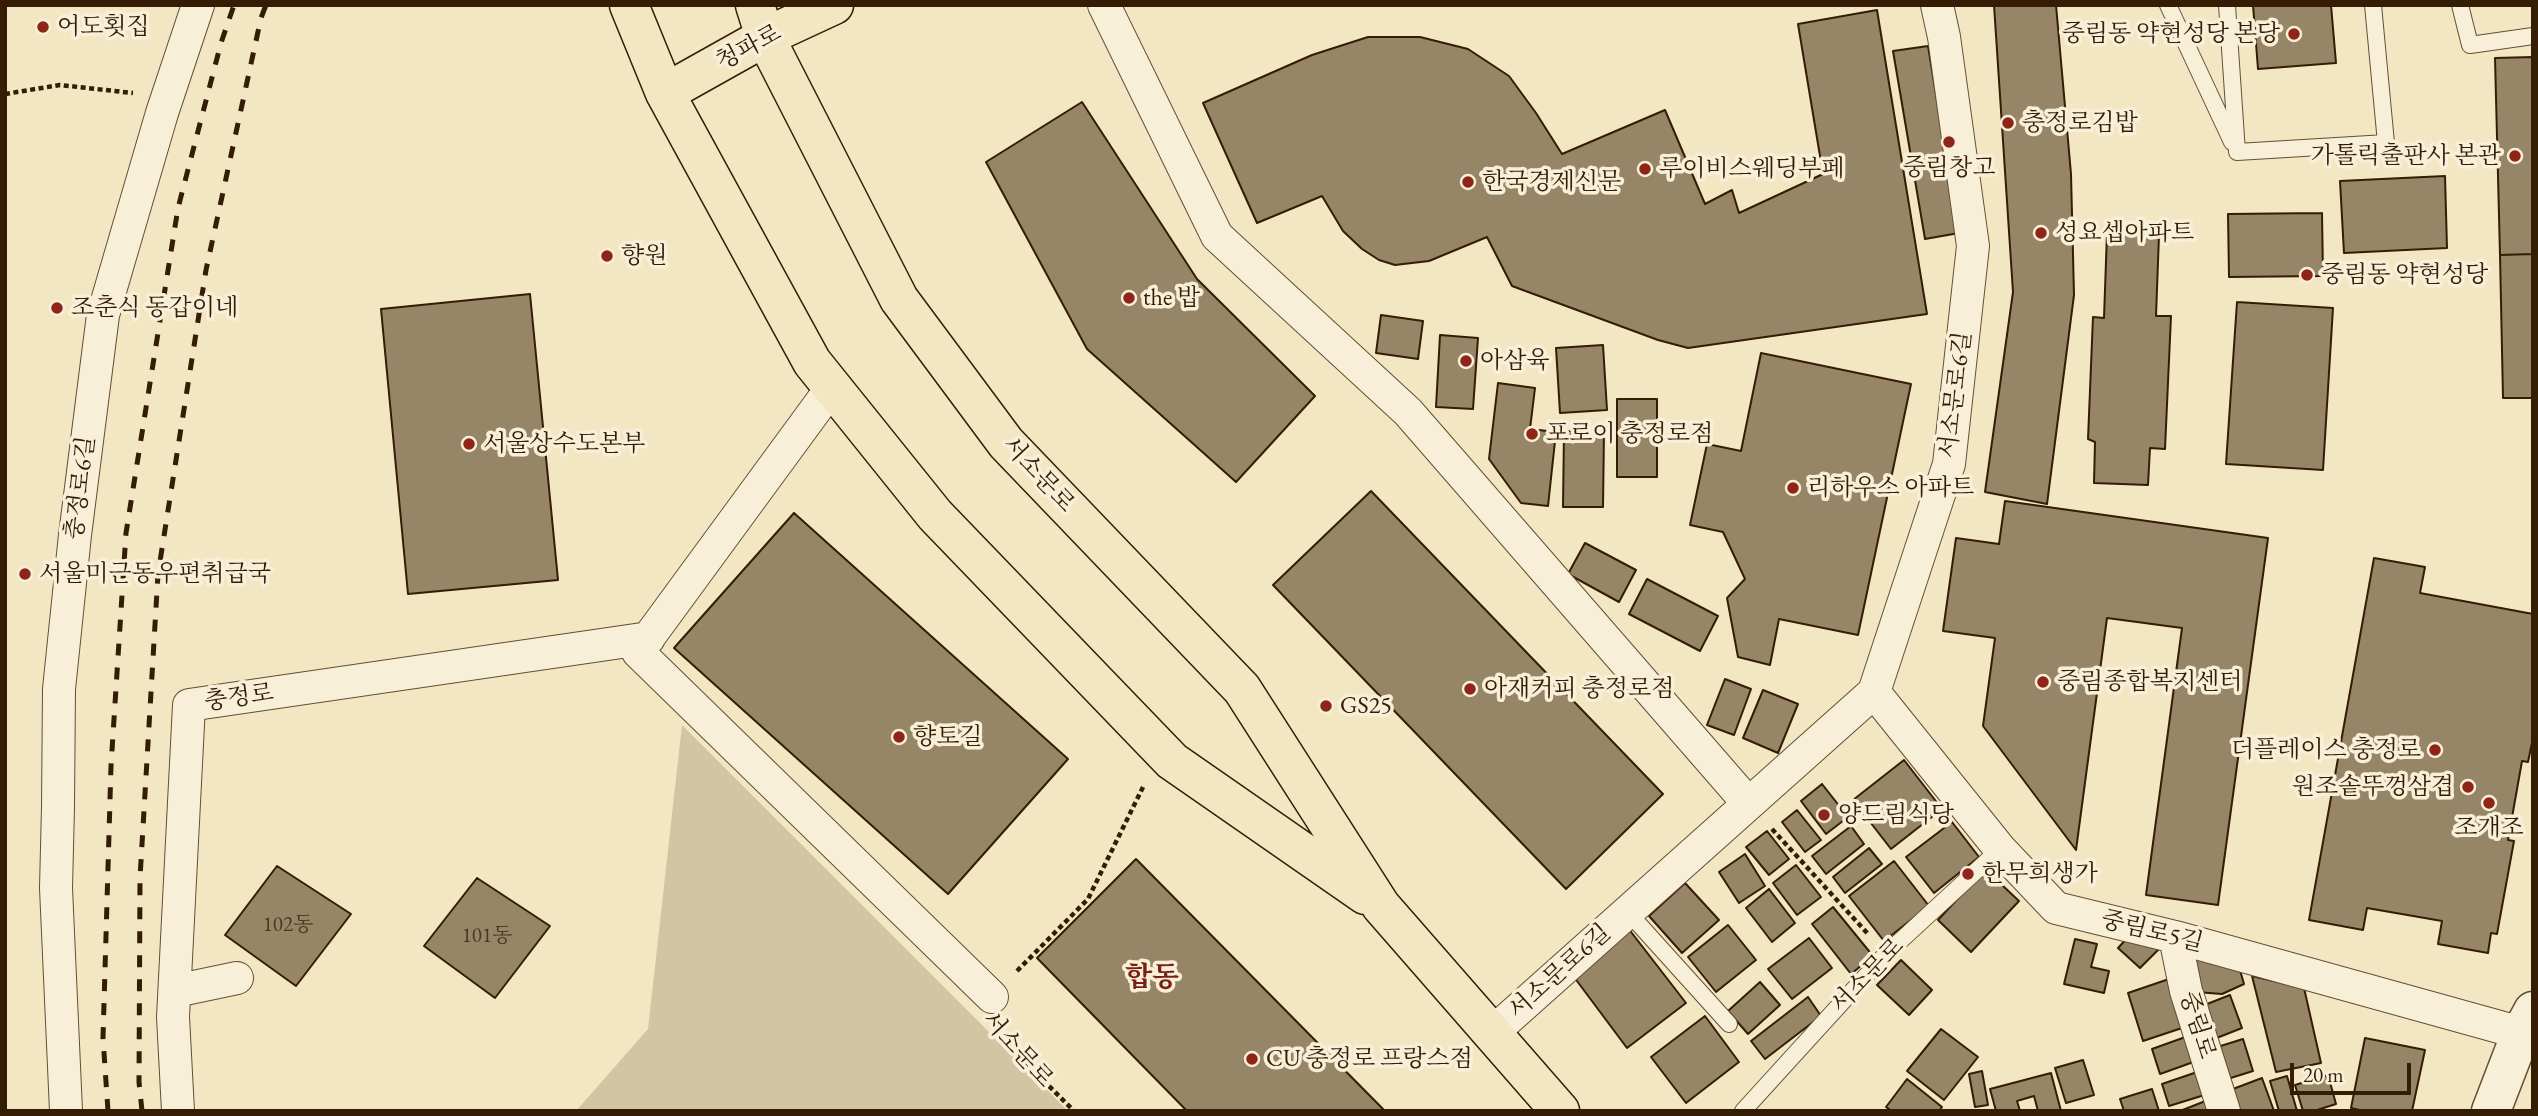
<!DOCTYPE html>
<meta charset="utf-8">
<style>
body{margin:0}
#map{position:relative;width:2538px;height:1116px;overflow:hidden;background:#f3e6c3;font-family:"EB Garamond",serif}
canvas{display:block}
.frame{position:absolute;inset:0;border:7px solid #341c05;pointer-events:none}
.scale{position:absolute;left:2290px;top:1063px;width:121px;height:32px;box-sizing:border-box;border:4px solid #341c05;border-top:0;padding-left:9px;font-size:21px;line-height:24px;white-space:nowrap;color:#341c05;-webkit-text-stroke:5px #f7efd8;paint-order:stroke}
</style>
<div id="map">
<canvas width="2538" height="1116"></canvas>
<div class="frame"></div>
<div class="scale">20 m</div>
</div>
<script>
const g = document.querySelector('canvas').getContext('2d');
g.lineJoin = 'round';
function paint(path, color) { g.fillStyle = color; g.fill(path, 'evenodd'); }
const shape = rows => new Path2D(rows.map(r => 'M' + r).join(''));
function strokePath(path, color, width, dash) { g.strokeStyle = color; g.lineWidth = width; g.lineCap = dash ? 'butt' : 'round'; g.setLineDash(dash || []); g.stroke(path); }
function write(font, color, halo, rows, align = 'center') {
  g.font = font + ' "EB Garamond","Noto Serif KR",serif'; g.lineWidth = 7; g.setLineDash([]); g.textBaseline = 'middle'; g.strokeStyle = halo; g.fillStyle = color; for (const [text, x, y, turn = 0] of rows) {
    g.save(); g.translate(x, y); g.rotate((+turn || 0) * Math.PI / 180); g.textAlign = isNaN(turn) ? turn : align; if (halo) g.strokeText(text, 0, 0); g.fillText(text, 0, 0); g.restore();
  }
}
paint(shape([
 [682,725,1068,1111,576,1111,648,1029]
]), '#d3c4a3');
const building = shape([
 [1994,5,2056,5,2071,174,2074,295,2047,504,1985,492,2013,292,1994,5],
 [2253,5,2331,5,2336,63,2258,69,2253,5],
 [1877,10,1927,314,1688,348,1658,340,1512,286,1487,237,1429,261,1395,265,1379,260,1362,249,1343,231,1322,196,1257,223,1203,103,1312,55,1368,37,1420,37,1468,49,1509,76,1536,113,1562,154,1665,110,1705,204,1732,190,1739,213,1823,174,1798,24,1877,10],
 [1928,46,1959,233,1925,239,1893,51,1928,46],
 [2533,57,2533,254,2500,255,2495,58,2533,57],
 [1082,102,1197,279,1315,396,1236,482,1087,349,986,162,1082,102],
 [2445,176,2447,248,2344,253,2340,181,2445,176],
 [2322,213,2323,276,2229,277,2228,214,2322,213],
 [2107,233,2159,235,2156,316,2171,316,2165,449,2150,448,2148,485,2094,483,2095,442,2088,439,2093,317,2104,318,2107,233],
 [2533,254,2533,398,2503,398,2500,255,2533,254],
 [530,294,558,580,408,594,381,309,530,294],
 [2237,302,2333,308,2323,470,2226,464,2237,302],
 [1381,315,1423,321,1418,359,1376,353,1381,315],
 [1440,335,1478,338,1473,409,1436,407,1440,335],
 [1603,345,1607,410,1560,413,1556,348,1603,345],
 [1761,353,1911,384,1858,635,1779,619,1770,665,1738,657,1727,598,1745,579,1723,532,1690,525,1707,444,1741,451,1761,353],
 [1498,383,1535,388,1530,429,1556,432,1548,506,1521,503,1489,459,1498,383],
 [1617,399,1657,399,1657,477,1617,477,1617,399],
 [1564,431,1604,431,1603,507,1563,507,1564,431],
 [1371,491,1663,794,1566,889,1273,585,1371,491],
 [2005,501,2268,538,2218,905,2146,895,2182,628,2107,618,2076,850,1983,726,1995,638,1943,631,1956,538,1999,544,2005,501],
 [794,513,1068,759,948,894,674,648,794,513],
 [1585,543,1636,570,1619,602,1568,574,1585,543],
 [2374,558,2425,567,2420,593,2533,614,2533,738,2528,762,2522,761,2508,840,2514,841,2497,934,2491,933,2488,953,2438,944,2442,921,2367,908,2363,930,2309,920,2374,558],
 [1647,579,1718,616,1700,651,1629,614,1647,579],
 [1725,679,1751,689,1734,735,1707,725,1725,679],
 [1763,690,1798,704,1778,753,1743,738,1763,690],
 [1904,760,1942,809,1891,849,1853,800,1904,760],
 [1822,784,1848,817,1826,834,1801,801,1822,784],
 [1797,810,1821,840,1805,852,1782,822,1797,810],
 [1952,822,1979,857,1934,893,1906,857,1952,822],
 [1851,826,1864,844,1826,874,1812,856,1851,826],
 [1767,831,1789,859,1769,875,1746,847,1767,831],
 [1869,848,1882,864,1845,893,1833,877,1869,848],
 [1745,854,1765,886,1739,903,1719,872,1745,854],
 [1136,859,1385,1111,1187,1111,1037,958,1136,859],
 [1894,861,1929,906,1884,941,1849,896,1894,861],
 [1796,865,1821,897,1797,915,1773,883,1796,865],
 [277,866,351,914,296,986,225,935,277,866],
 [1985,869,2019,901,1971,952,1938,920,1985,869],
 [477,878,550,926,495,998,424,946,477,878],
 [1685,883,1719,920,1682,953,1649,916,1685,883],
 [1769,889,1795,923,1772,942,1746,908,1769,889],
 [1833,907,1873,956,1851,974,1812,924,1833,907],
 [1728,925,1756,960,1716,992,1688,957,1728,925],
 [1628,928,1686,1003,1627,1048,1571,973,1628,928],
 [2131,934,2160,948,2140,968,2118,948,2131,934],
 [1809,938,1832,968,1792,999,1768,969,1809,938],
 [2075,939,2097,944,2091,967,2109,971,2104,993,2064,984,2075,939],
 [2182,950,2237,960,2244,984,2222,994,2196,992,2182,950],
 [1901,960,1932,990,1909,1015,1877,985,1901,960],
 [2252,976,2304,988,2321,1063,2276,1072,2252,976],
 [2169,979,2185,1027,2143,1041,2128,993,2169,979],
 [1760,982,1780,1005,1748,1034,1728,1011,1760,982],
 [2230,995,2242,1028,2209,1041,2197,1008,2230,995],
 [1808,997,1821,1016,1765,1059,1751,1041,1808,997],
 [1705,1016,1739,1062,1686,1103,1651,1057,1705,1016],
 [1941,1029,1978,1057,1944,1100,1907,1071,1941,1029],
 [2191,1035,2199,1060,2160,1074,2152,1049,2191,1035],
 [2365,1038,2425,1050,2412,1111,2364,1111,2351,1108,2365,1038],
 [2243,1039,2253,1071,2221,1081,2211,1049,2243,1039],
 [2083,1060,2094,1095,2066,1103,2055,1068,2083,1060],
 [2203,1070,2211,1093,2169,1106,2162,1084,2203,1070],
 [1982,1071,1988,1105,1975,1107,1969,1074,1982,1071],
 [2051,1073,2061,1111,2038,1111,2034,1096,2017,1101,2020,1111,1996,1111,1990,1089,2051,1073],
 [2328,1075,2336,1104,2314,1111,2303,1111,2295,1085,2328,1075],
 [2287,1076,2297,1111,2279,1111,2270,1081,2287,1076],
 [2262,1078,2274,1111,2231,1111,2225,1092,2262,1078],
 [1907,1079,1942,1107,1939,1111,1892,1111,1886,1107,1907,1079],
 [2152,1089,2159,1111,2124,1111,2120,1099,2152,1089],
 [2208,1100,2212,1111,2180,1111,2208,1100]
]);
paint(building, '#978568');
strokePath(building, '#341c05', 2);
const service = shape([
 [2168,5,2232,142],
 [2227,5,2237,152,2386,143,2373,5],
 [2460,5,2470,45,2533,36],
 [1627,911,1729,1024],
 [1743,1111,1886,954,2000,849]
]);
const minor = shape([
 [1104,5,1217,236,1408,412,1748,803],
 [833,386,638,652,992,997],
 [1874,692,2000,849,2056,908,2175,937,2521,1033],
 [2175,937,2186,991,2224,1111],
 [175,991,237,978],
 [1492,1033,1874,692,1949,464,1973,246,1944,37,1937,5],
 [66,1111,56,888,58,807,59,689,75,535,103,315,162,113,198,5],
 [178,1111,173,1017,189,705,649,638]
]);
const tertiary = shape([
 [2491,1111,2521,1033,2533,1011]
]);
const primary = shape([
 [629,5,665,93,812,362,935,515,1172,761,1365,895],
 [755,5,765,37,899,299,1006,443,1242,689,1381,906,1560,1111],
 [665,93,765,37,834,5]
]);
strokePath(service, '#644e34', 18);
strokePath(minor, '#644e34', 34);
strokePath(tertiary, '#644e34', 41);
strokePath(primary, '#341c05', 41);
strokePath(shape([
 [5,94,60,85,133,93],
 [1772,829,1868,934],
 [1017,971,1088,899,1143,787],
 [995,1032,1074,1111]
]), '#341c05', 4.5, [5, 3.5]);
strokePath(service, '#f7efd8', 16);
strokePath(minor, '#f7efd8', 32);
strokePath(tertiary, '#f7efd8', 38);
strokePath(primary, '#f3e6c3', 38);
strokePath(shape([
 [108,1111,103,1038,111,766,126,533,178,208,221,43,234,5],
 [142,1111,139,1082,140,878,158,574,206,270,261,18,266,5]
]), '#341c05', 5, [12, 12]);
for (const [x, y, r, color] of [
 [43,27,7,"#8f2418"],
 [2294,34,7,"#8f2418"],
 [2008,123,7,"#8f2418"],
 [1949,142,7,"#8f2418"],
 [2515,156,7,"#8f2418"],
 [1645,169,7,"#8f2418"],
 [1468,182,7,"#8f2418"],
 [2041,233,7,"#8f2418"],
 [607,256,7,"#8f2418"],
 [2307,275,7,"#8f2418"],
 [1129,298,7,"#8f2418"],
 [57,308,7,"#8f2418"],
 [1466,361,7,"#8f2418"],
 [1532,434,7,"#8f2418"],
 [469,444,7,"#8f2418"],
 [1793,488,7,"#8f2418"],
 [25,574,7,"#8f2418"],
 [2043,682,7,"#8f2418"],
 [1470,689,7,"#8f2418"],
 [1326,706,7,"#8f2418"],
 [899,737,7,"#8f2418"],
 [2435,750,7,"#8f2418"],
 [2468,787,7,"#8f2418"],
 [2489,803,7,"#8f2418"],
 [1824,815,7,"#8f2418"],
 [1968,874,7,"#8f2418"],
 [1252,1059,7,"#8f2418"]
]) { const dot = new Path2D(); dot.arc(x, y, r, 0, 2 * Math.PI); g.fillStyle = color; g.fill(dot); strokePath(dot, '#f7efd8', 2.5); }
write('21px', '#4d361e', null, [
 ["102동",288,925],
 ["101동",487,936]
]);
write('24px', '#341c05', '#f7efd8', [
 ["어도횟집",57,27],
 ["중림동 약현성당 본당",2280,34,"right"],
 ["충정로김밥",2022,123],
 ["가톨릭출판사 본관",2501,156,"right"],
 ["중림창고",1949,168,"center"],
 ["루이비스웨딩부페",1659,169],
 ["한국경제신문",1482,182],
 ["성요셉아파트",2055,233],
 ["향원",621,256],
 ["중림동 약현성당",2321,275],
 ["the 밥",1143,298],
 ["조춘식 동갑이네",71,308],
 ["아삼육",1480,361],
 ["포로이 충정로점",1546,434],
 ["서울상수도본부",483,444],
 ["리하우스 아파트",1807,488],
 ["서울미근동우편취급국",39,574],
 ["중림종합복지센터",2057,682],
 ["아재커피 충정로점",1484,689],
 ["GS25",1340,706],
 ["향토길",913,737],
 ["더플레이스 충정로",2421,750,"right"],
 ["원조솥뚜껑삼겹",2454,787,"right"],
 ["양드림식당",1838,815],
 ["조개조",2489,828,"center"],
 ["한무희생가",1982,874],
 ["CU 충정로 프랑스점",1266,1059]
], 'left');
write('24px', '#341c05', '#f7efd8', [
 ["청파로",749,48,-28],
 ["서소문로6길",1956,395,-83],
 ["서소문로",1038,475,47],
 ["충정로6길",81,488,-83],
 ["충정로",239,698,-8],
 ["중림로5길",2152,932,14],
 ["서소문로6길",1560,972,-42],
 ["서소문로",1868,976,-46],
 ["중림로",2197,1025,73],
 ["서소문로",1017,1050,48]
]);
write('bold 28px', '#7a1f14', '#f7efd8', [
 ["합동",1152,978]
]);
</script>
